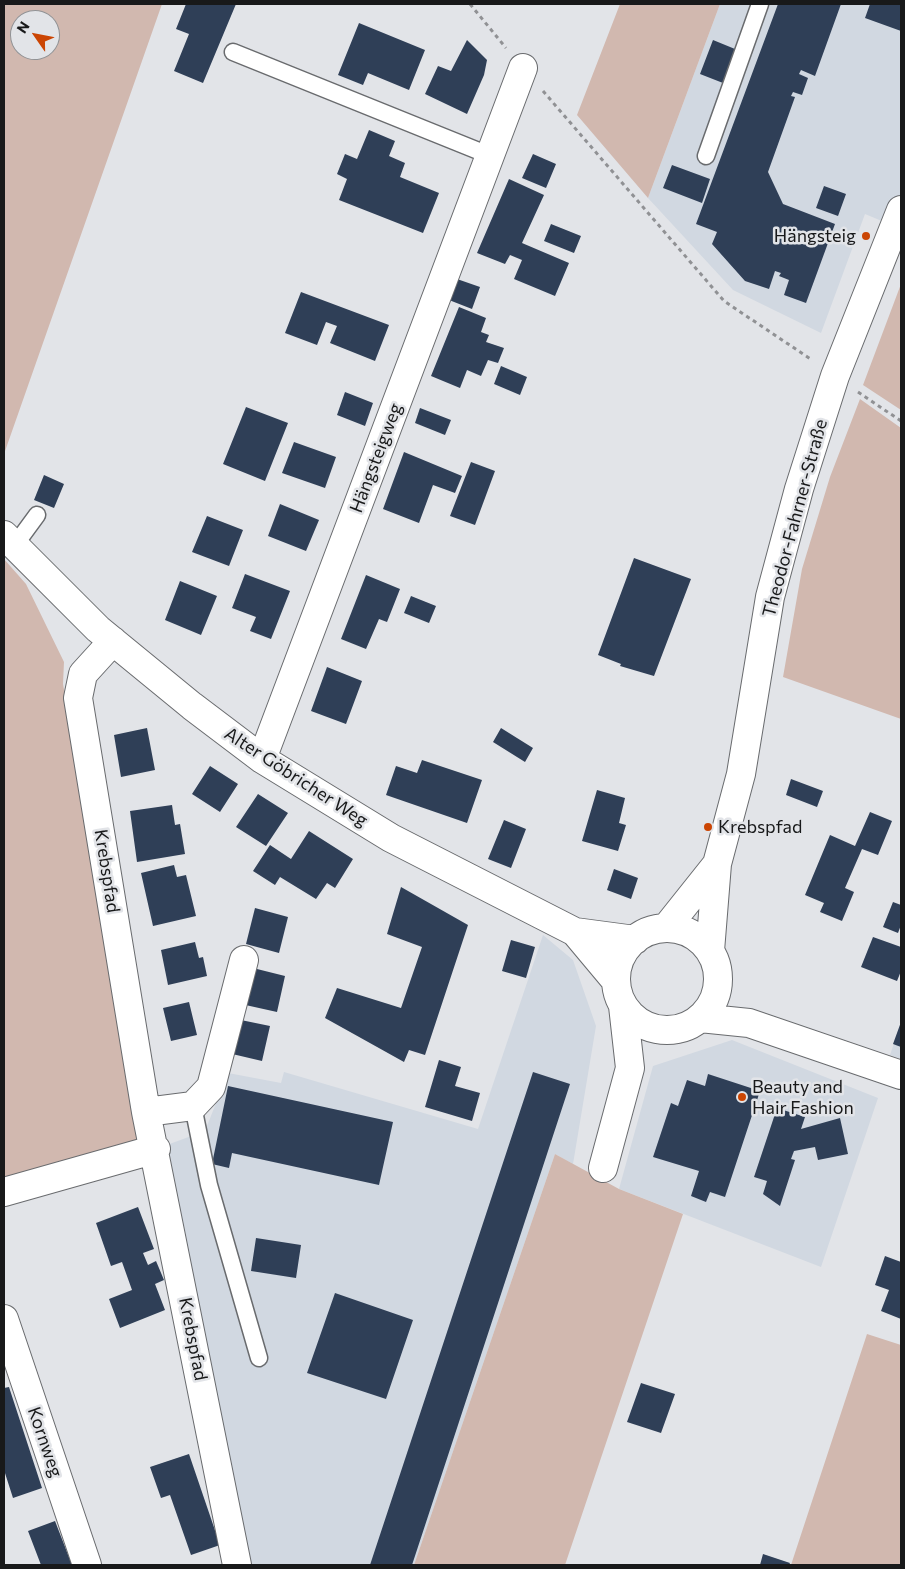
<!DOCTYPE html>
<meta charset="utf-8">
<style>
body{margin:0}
#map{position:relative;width:905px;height:1569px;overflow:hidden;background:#e2e4e8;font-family:Commissioner,sans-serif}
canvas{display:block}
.frame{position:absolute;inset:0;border:5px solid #18191a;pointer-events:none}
.north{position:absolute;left:10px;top:10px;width:50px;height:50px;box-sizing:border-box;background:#e2e4e8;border:1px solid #919396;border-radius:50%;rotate:303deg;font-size:14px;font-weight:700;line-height:20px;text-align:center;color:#18191a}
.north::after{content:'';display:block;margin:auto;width:18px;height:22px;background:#cb4503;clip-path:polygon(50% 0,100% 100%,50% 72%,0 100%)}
</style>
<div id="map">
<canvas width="905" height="1569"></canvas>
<div class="frame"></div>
<div class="north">N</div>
</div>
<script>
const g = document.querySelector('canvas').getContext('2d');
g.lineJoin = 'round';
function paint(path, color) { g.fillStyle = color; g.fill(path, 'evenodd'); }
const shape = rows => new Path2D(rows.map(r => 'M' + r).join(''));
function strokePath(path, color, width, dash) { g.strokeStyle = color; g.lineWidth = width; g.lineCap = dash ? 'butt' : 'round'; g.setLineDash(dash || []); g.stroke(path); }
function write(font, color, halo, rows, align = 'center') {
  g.font = font + ' Commissioner,sans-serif'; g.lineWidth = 5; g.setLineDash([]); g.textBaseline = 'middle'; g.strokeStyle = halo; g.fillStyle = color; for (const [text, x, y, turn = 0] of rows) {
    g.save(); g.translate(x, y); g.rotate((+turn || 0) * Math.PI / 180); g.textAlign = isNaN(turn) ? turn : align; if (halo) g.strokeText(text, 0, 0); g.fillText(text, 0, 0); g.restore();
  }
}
paint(shape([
 [720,4,901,4,901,229,865,214,821,333,733,290,648,198],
 [543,935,573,960,596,1026,573,1164,555,1154,414,1565,248,1565,164,1146,205,1131,228,1073,281,1083,284,1072,478,1129],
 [901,1023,901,1059,890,1055],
 [732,1040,878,1098,821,1267,619,1189,653,1066]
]), '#d1d8e1');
paint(shape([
 [4,4,162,4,4,454],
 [20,20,50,20,50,50,20,50],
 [620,4,720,4,648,198,577,115],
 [901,284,901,410,863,385],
 [860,399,901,428,901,719,783,677,802,569,830,477],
 [4,559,26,584,64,662,63,684,126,1042,139,1147,4,1189],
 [555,1154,619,1189,683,1214,565,1565,414,1565],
 [867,1334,901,1345,901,1565,791,1565]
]), '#d1b8af');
paint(shape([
 [186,4,236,4,203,83,174,71,189,34,176,29],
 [778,4,841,4,815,76,801,70,799,74,808,78,802,95,793,92,791,96,795,97,768,172,783,204,835,224,806,303,784,295,789,280,779,276,781,273,775,271,769,289,745,281,712,244,717,232,696,224],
 [870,4,901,4,901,31,865,18],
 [359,23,425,50,409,90,368,73,363,85,338,75],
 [467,40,487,60,484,75,467,114,425,94,438,66,451,71],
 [713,40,735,49,723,83,700,74],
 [369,130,395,141,389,156,405,163,400,177,439,193,423,233,339,200,347,179,337,174,345,154,357,159],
 [533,154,556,164,546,188,522,178],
 [672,165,710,179,702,203,663,188],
 [509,179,544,195,522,243,569,263,555,296,514,279,522,260,510,255,505,264,477,253],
 [824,186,846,194,838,216,816,208],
 [551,224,581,236,574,253,544,241],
 [457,279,480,287,472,309,449,300],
 [301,292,389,325,375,361,330,343,337,326,326,322,317,345,285,333],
 [459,307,486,318,481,332,489,335,486,342,504,348,498,363,488,360,481,376,467,370,460,388,431,376],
 [501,366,527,377,520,395,494,384],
 [345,392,373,403,365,426,337,415],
 [246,407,288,423,265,481,223,464],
 [420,408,451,420,445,435,415,423],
 [294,442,336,457,325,488,282,473],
 [404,452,462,476,455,493,433,485,419,523,383,509],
 [471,462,495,471,475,525,450,516],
 [44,475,64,484,54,508,34,500],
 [280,504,319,520,306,551,268,536],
 [207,516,243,530,229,566,192,552],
 [634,558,691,579,654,676,620,666,621,664,598,655],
 [245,574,290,591,271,639,250,631,256,617,232,608],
 [366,575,400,589,387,622,379,619,366,649,341,639],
 [180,581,217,596,201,635,165,620],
 [411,596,436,606,429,623,404,613],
 [327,667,362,681,346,724,311,711],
 [147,728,155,770,121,777,114,735],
 [501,728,533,748,525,762,493,742],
 [422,760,482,780,467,823,386,795,396,766,417,773],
 [210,766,238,784,220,812,192,794],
 [791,779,823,791,817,807,786,795],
 [597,790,625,798,619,823,626,825,618,851,582,841],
 [258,794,288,813,266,846,236,827],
 [172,805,175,825,180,824,185,854,137,862,130,811],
 [870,812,892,821,878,855,862,849,845,888,854,892,842,921,820,912,824,903,805,895,830,835,855,846],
 [504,820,526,829,511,868,488,859],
 [309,831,353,859,335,888,327,883,316,899,280,877,275,885,253,871,270,845,291,859],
 [174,865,177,877,186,875,196,916,153,926,141,873],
 [614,869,638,878,631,899,607,890],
 [401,887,468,925,425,1055,409,1050,404,1062,325,1018,337,988,401,1008,422,947,387,934],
 [893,902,901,905,901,925,898,933,883,927],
 [255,908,288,917,279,953,246,944],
 [873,937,901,947,901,971,897,981,861,967],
 [511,940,535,947,526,978,502,971],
 [195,942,199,958,203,957,207,976,168,985,161,950],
 [249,967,285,976,277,1012,241,1004],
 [189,1002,197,1035,171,1041,163,1008],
 [236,1019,270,1026,262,1061,228,1053],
 [901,1022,901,1047,893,1044],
 [439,1060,461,1067,455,1086,480,1093,472,1121,425,1107],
 [533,1072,570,1084,412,1565,370,1565],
 [708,1074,760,1091,725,1197,710,1192,706,1202,691,1196,699,1171,653,1157,671,1103,678,1106,687,1080,705,1086],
 [228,1086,393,1122,379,1185,232,1153,229,1168,212,1164],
 [777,1108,805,1117,801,1129,840,1118,848,1154,818,1160,815,1147,794,1151,791,1159,795,1160,780,1206,763,1194,767,1181,754,1177],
 [138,1207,154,1249,143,1253,148,1265,156,1261,164,1280,155,1284,165,1310,120,1328,109,1299,132,1290,122,1262,111,1266,96,1223],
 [256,1238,301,1245,296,1278,251,1271],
 [885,1256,901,1262,901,1319,881,1311,889,1290,875,1285],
 [335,1293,413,1320,386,1399,307,1373],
 [641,1383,675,1394,661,1433,627,1422],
 [9,1387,42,1488,13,1498,4,1470,4,1388],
 [189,1454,220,1545,191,1555,170,1495,161,1498,150,1467],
 [55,1521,72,1565,41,1565,28,1531],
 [763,1554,790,1563,789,1565,760,1565]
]), '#2f3f57');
const lane = shape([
 [233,52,491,156],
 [706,156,760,4],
 [15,545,37,515],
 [193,1106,209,1185,259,1358]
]);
const street = shape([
 [4,535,98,629,192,706,262,759,391,838,575,932,635,940],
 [113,641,83,674,78,698,146,1112,237,1565],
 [262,759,523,68],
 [666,928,717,864],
 '616 979a51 51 0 1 1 102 0a51 51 0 1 1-102 0Z',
 [575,932,616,981],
 [710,951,717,864,741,774,770,597,799,489,835,376,901,210],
 [700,1018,749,1023,901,1075],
 [146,1112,193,1106,211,1087,244,960],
 [603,1168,630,1068,623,1006],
 [4,1192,156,1149],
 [4,1319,87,1565]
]);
strokePath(lane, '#696b6e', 19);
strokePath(street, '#696b6e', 30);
strokePath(shape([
 [470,4,506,48],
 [543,91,724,301,812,360],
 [858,392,901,421]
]), '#909194', 3, [4, 4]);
strokePath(lane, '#fff', 16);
strokePath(street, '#fff', 28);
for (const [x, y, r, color] of [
 [866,236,5,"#cb4503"],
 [708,827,5,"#cb4503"],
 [742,1097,5,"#cb4503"]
]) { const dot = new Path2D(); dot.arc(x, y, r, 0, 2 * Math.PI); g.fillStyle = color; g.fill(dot); strokePath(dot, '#e2e4e8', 2); }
write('18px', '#18191a', '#e2e4e8', [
 ["Hängsteig",856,236,"right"],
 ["Krebspfad",718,827],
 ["Beauty and",752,1087],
 ["Hair Fashion",752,1108]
], 'left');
write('18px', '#18191a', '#e2e4e8', [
 ["Hängsteigweg",376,458,-69],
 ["Theodor-Fahrner-Straße",795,518,-75],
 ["Alter Göbricher Weg",296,777,33],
 ["Krebspfad",107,871,81],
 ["Krebspfad",193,1339,79],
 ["Kornweg",45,1442,71]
]);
</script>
